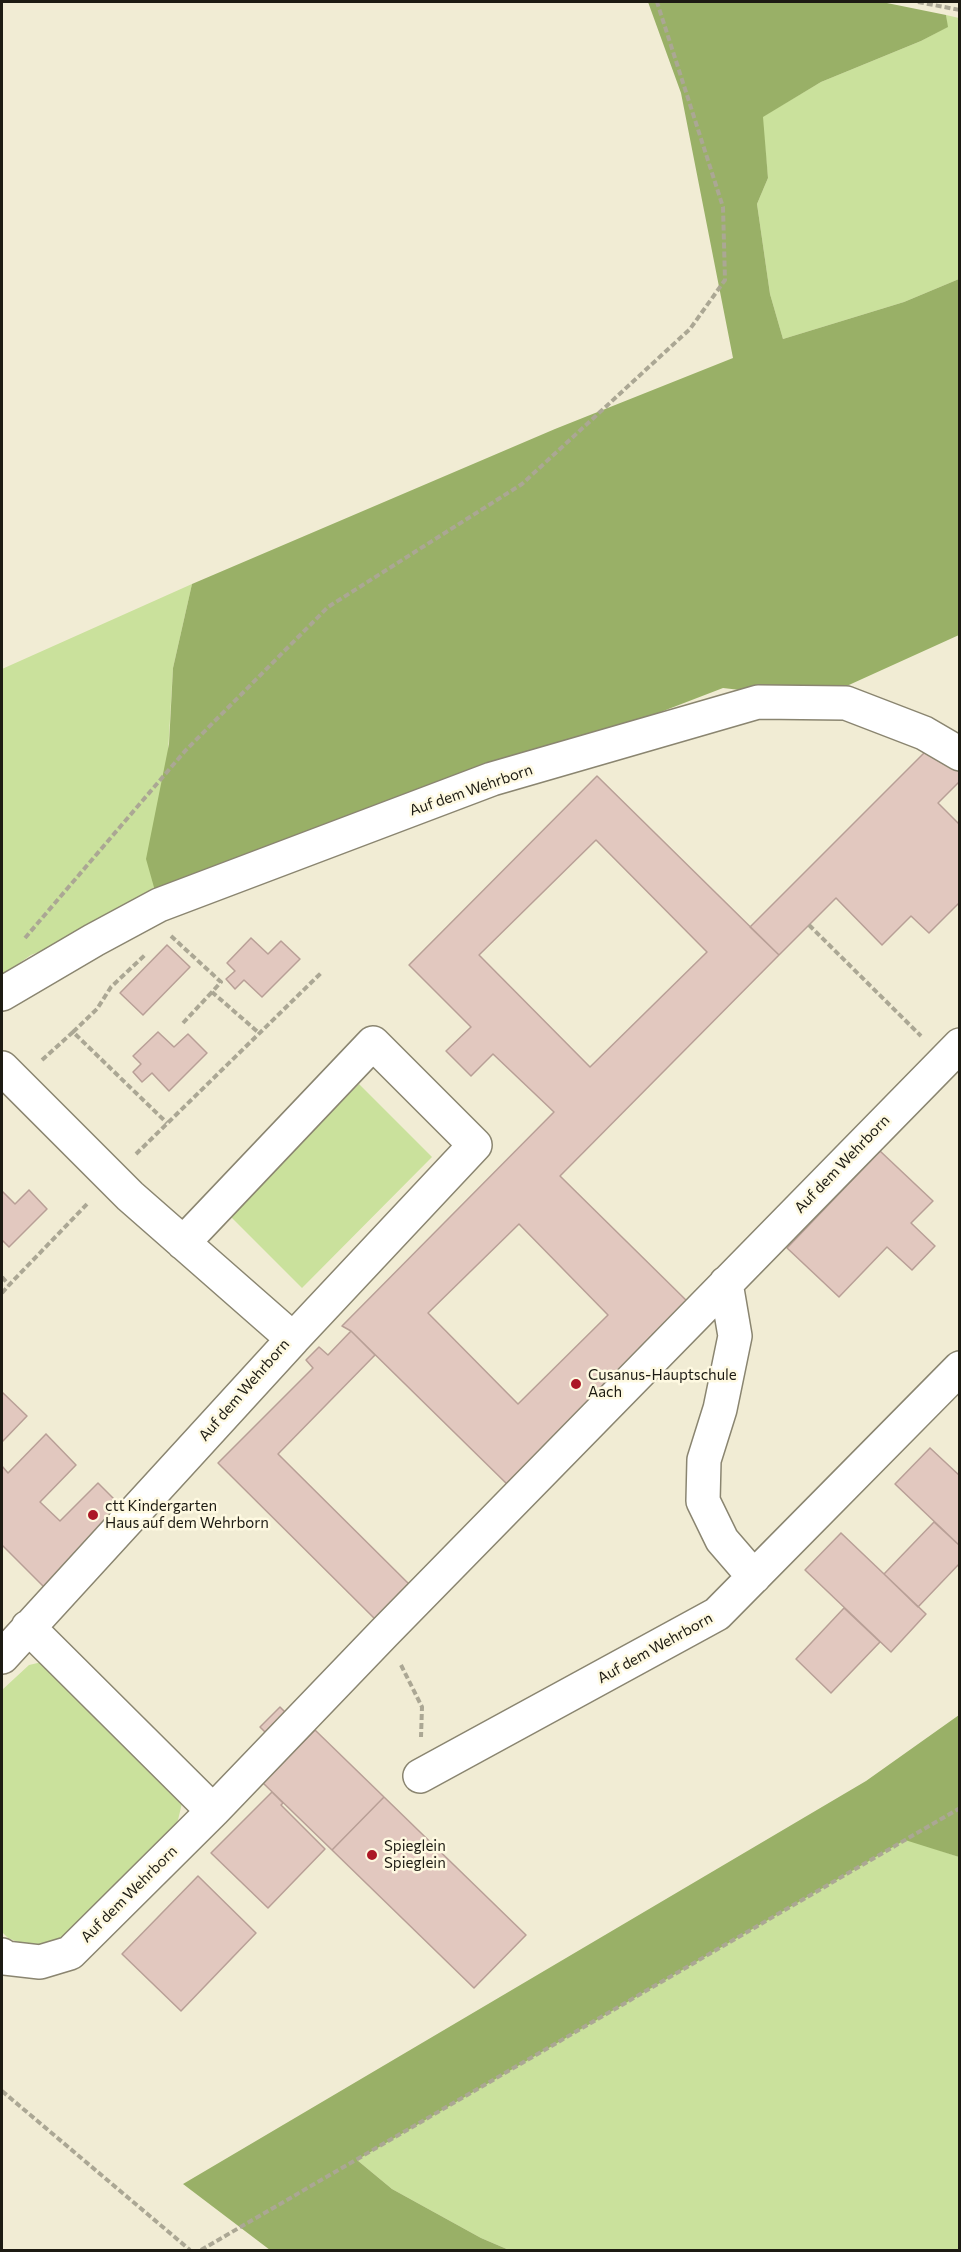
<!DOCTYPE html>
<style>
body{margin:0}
#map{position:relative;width:961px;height:2252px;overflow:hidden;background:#f1ecd4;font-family:Commissioner,sans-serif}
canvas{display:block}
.frame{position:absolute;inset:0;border:3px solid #1d1b13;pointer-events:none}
</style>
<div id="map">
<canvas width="961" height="2252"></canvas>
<div class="frame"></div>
</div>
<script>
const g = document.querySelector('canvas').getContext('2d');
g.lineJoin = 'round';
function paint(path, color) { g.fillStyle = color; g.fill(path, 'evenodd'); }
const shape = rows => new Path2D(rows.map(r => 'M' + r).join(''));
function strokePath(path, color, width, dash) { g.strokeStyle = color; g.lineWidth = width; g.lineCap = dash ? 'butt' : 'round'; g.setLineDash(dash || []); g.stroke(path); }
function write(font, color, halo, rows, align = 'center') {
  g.font = font + ' Commissioner,sans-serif'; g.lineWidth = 5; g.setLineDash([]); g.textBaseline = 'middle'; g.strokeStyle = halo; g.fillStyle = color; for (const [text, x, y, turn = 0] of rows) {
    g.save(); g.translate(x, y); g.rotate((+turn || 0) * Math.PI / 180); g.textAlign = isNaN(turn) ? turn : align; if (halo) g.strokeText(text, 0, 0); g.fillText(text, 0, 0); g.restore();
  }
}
paint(shape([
 [946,15,959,18,959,279,904,302,783,339,770,294,757,204,768,178,762,117,821,82,921,41,947,27],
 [192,584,173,668,159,905,31,955,2,975,2,669],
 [359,1084,432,1157,302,1288,229,1215],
 [42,1662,183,1799,178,1820,169,1835,60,1941,33,1948,8,1938,2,1932,2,1690,29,1665],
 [906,1839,959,1857,959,2250,509,2250,481,2238,392,2189,357,2160]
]), '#cae19c');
paint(shape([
 [648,2,882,2,946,15,948,27,921,41,821,82,763,117,768,178,757,204,770,294,783,339,904,302,959,279,959,635,818,699,723,688,159,905,146,859,169,744,173,668,192,584,555,429,733,358,681,93],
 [959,1715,959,1857,905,1840,357,2160,392,2189,481,2238,509,2250,270,2250,183,2184,866,1781]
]), '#99b067');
const building = shape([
 [932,745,960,772,960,781,938,803,960,825,960,902,929,933,911,916,882,945,836,898,779,955,750,927,932,745],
 [597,776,779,955,560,1176,691,1305,510,1487,351,1331,342,1326,554,1112,493,1054,471,1076,446,1051,471,1027,409,965,597,776],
 [596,840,707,952,590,1067,479,955,596,840],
 [519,1224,608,1315,518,1404,428,1313,519,1224],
 [251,938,268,954,281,941,300,959,262,997,244,980,235,989,226,979,235,971,227,963,251,938],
 [167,945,190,967,143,1015,120,993,167,945],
 [158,1032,174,1047,188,1034,207,1053,169,1091,152,1073,142,1082,133,1072,141,1064,133,1056,158,1032],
 [880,1151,933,1201,911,1223,935,1246,912,1270,887,1247,839,1297,787,1248,880,1151],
 [29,1190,47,1209,9,1247,2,1240,2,1191,15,1204,29,1190],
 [351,1331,375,1355,278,1454,415,1590,380,1624,218,1463,313,1368,306,1360,319,1347,328,1355,351,1331],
 [2,1392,27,1416,2,1442,2,1392],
 [46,1434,76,1465,40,1502,60,1521,98,1483,125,1510,47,1590,2,1545,2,1466,8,1473,46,1434],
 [930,1448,960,1476,960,1546,895,1484,930,1448],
 [934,1522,960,1546,960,1563,918,1607,884,1574,934,1522],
 [841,1533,926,1614,891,1652,805,1570,841,1533],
 [844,1608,880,1642,831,1693,796,1659,844,1608],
 [280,1707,291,1718,271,1738,260,1727,280,1707],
 [315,1730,384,1797,332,1850,263,1783,315,1730],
 [272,1792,283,1803,281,1805,325,1849,268,1908,211,1853,272,1792],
 [384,1797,526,1935,474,1988,332,1850,384,1797],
 [198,1876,256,1933,181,2011,122,1954,198,1876]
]);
paint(building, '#e2c8bf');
strokePath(building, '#b89f96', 1.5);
const minor = shape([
 [2,994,94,940,159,905,492,779,758,702,846,703,924,733,960,754],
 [2,1068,130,1196,293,1339,2,1657],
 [183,1243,373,1043,475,1145,293,1339],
 [726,1283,735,1336,720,1409,704,1460,703,1501,722,1540,754,1577],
 [420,1776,717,1614,960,1368],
 [213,1811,384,1633,960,1045],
 [2,1955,5,1958,40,1962,70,1953,213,1811,28,1627]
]);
strokePath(minor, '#8a8570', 36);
strokePath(shape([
 [918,2,960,10],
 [809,925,921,1036],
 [171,936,221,982,212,992,259,1033],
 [25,938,185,751,328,607,522,484,690,329,725,280,723,207,657,2],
 [183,1023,212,992],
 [73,1032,97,1009,111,987,146,954],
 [42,1060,73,1032,167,1123],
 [136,1154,322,972],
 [2,1277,9,1285,89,1202],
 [2,1293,9,1285],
 [401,1665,422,1707,421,1737],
 [2,2091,190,2250],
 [201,2250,960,1808]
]), '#aba794', 4, [6, 3]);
strokePath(minor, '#fff', 33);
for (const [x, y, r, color] of [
 [576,1384,6,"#ac1826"],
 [93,1515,6,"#ac1826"],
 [372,1855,6,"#ac1826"]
]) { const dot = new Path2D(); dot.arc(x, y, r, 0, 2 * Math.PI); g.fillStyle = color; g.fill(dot); strokePath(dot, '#fef9e1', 2); }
write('15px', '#1d1b13', '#fef9e1', [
 ["Auf dem Wehrborn",471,790,-19],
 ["Auf dem Wehrborn",842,1164,-46],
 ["Auf dem Wehrborn",244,1390,-49],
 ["Auf dem Wehrborn",655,1648,-29],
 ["Auf dem Wehrborn",129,1894,-45]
]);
write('15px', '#1d1b13', '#fef9e1', [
 ["Cusanus-Hauptschule",588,1375],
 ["Aach",588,1392],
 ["ctt Kindergarten",105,1506],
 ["Haus auf dem Wehrborn",105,1523],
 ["Spieglein",384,1846],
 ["Spieglein",384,1863]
], 'left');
</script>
